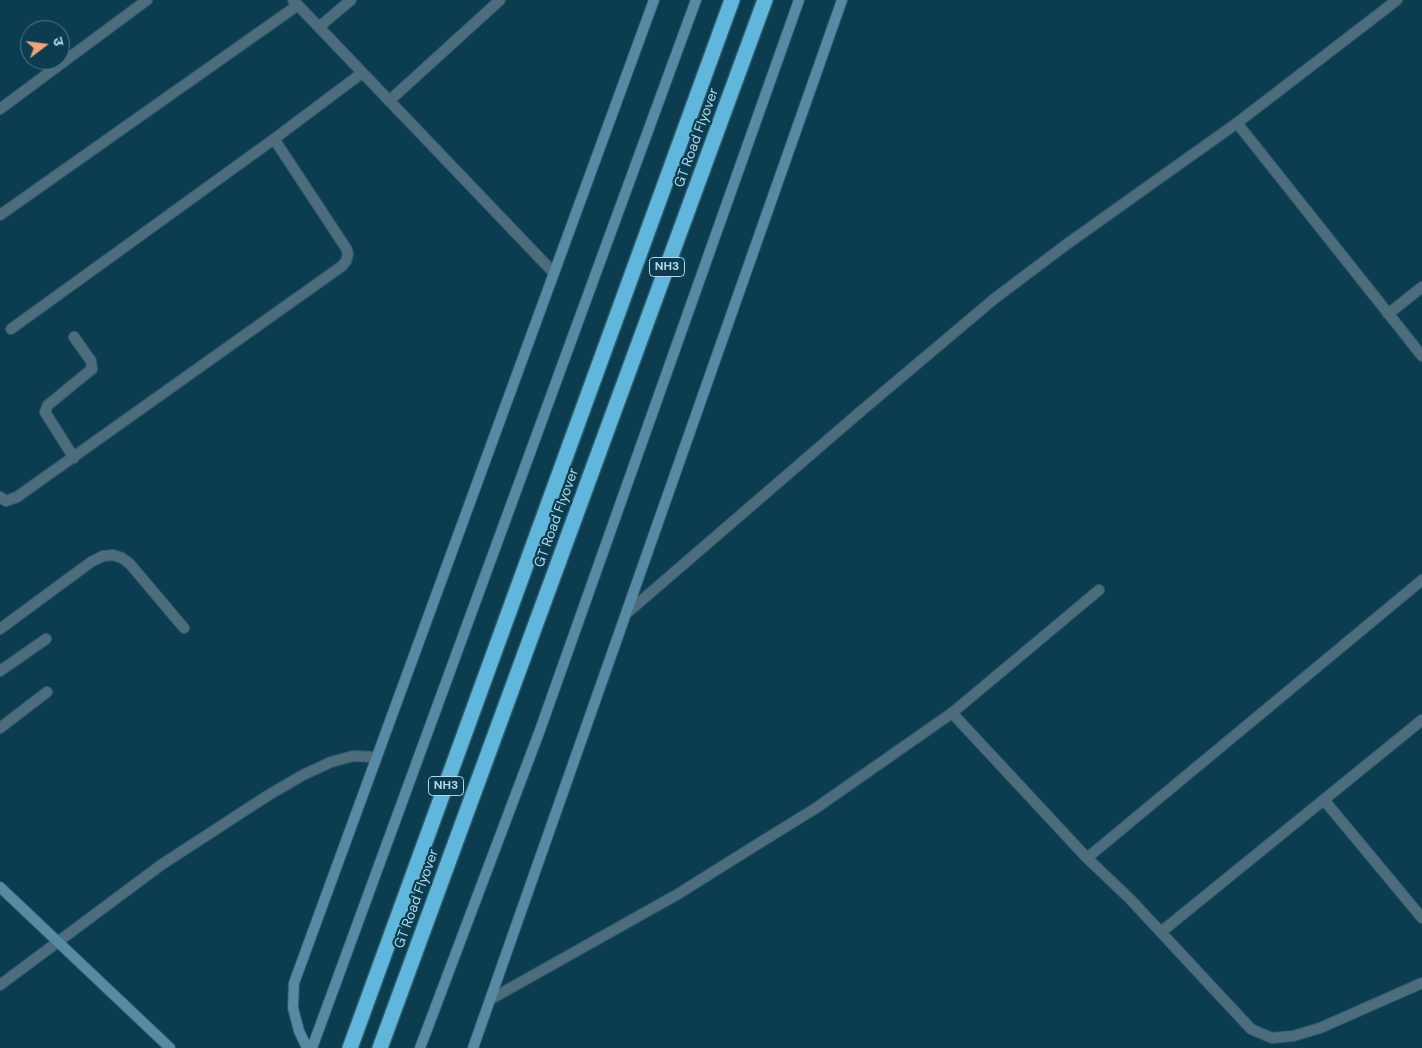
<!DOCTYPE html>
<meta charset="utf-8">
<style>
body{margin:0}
#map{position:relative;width:1422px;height:1048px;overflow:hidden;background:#0c3c4f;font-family:"DM Sans","Noto Sans Devanagari",sans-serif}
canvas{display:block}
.north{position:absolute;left:20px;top:20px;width:50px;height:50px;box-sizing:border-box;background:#0c3c4f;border:1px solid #4e7b8e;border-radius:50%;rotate:75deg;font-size:14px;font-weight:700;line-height:20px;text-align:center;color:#b1d9ec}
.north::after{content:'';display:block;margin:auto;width:18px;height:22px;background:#f0a279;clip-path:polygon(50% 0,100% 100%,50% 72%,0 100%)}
</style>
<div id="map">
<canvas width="1422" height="1048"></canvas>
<div class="north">उ</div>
</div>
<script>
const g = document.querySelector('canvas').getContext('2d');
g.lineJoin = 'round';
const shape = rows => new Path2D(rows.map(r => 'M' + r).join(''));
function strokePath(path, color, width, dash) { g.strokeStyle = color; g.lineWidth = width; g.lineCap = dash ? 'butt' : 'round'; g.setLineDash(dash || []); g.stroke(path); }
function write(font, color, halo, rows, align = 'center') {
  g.font = font + ' "DM Sans",sans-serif'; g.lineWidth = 4.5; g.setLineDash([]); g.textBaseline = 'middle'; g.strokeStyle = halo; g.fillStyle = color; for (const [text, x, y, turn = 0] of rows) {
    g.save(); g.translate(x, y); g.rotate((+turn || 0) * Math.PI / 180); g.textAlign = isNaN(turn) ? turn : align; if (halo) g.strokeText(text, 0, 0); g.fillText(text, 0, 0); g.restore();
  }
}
const lane = shape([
 [1237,123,1422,356],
 [1388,314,1422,287],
 [627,613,860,412,994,299,1067,244,1237,123,1397,0],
 [952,713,1099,590]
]);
const street = shape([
 [293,0,554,273],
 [319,27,351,0],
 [389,101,500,0],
 [0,109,147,0],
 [0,215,298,5],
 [11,329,274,139,362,73],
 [74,337,91,361,92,369,48,405,45,412,74,458],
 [0,497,6,501,17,497,342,266,346,261,348,254,346,248,274,139],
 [0,629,91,562,103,556,113,555,122,558,130,564,184,628],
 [0,671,46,639],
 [0,728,47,692],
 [1324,800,1422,918],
 [1087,858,1422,580],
 [1161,932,1422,720],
 [0,985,161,865,267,796,303,775,331,762,353,756,376,757],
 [491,999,678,894,753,847,816,808,952,713,1087,858,1130,899,1251,1029,1272,1038,1293,1036,1320,1028,1422,983]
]);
const secondary = shape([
 [0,887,170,1048],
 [307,1048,299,1031,293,1008,294,983,654,0],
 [312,1048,696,0],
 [420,1048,540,730,799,0],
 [473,1048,842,0]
]);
const highway = shape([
 [350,1048,732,0],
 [380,1048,765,0]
]);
strokePath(lane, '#2d5b6e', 12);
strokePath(street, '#2d5b6e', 12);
strokePath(secondary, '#2d5b6e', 12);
strokePath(highway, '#2d5b6e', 18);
strokePath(lane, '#4d6d7c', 10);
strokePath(street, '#4d6d7c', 10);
strokePath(secondary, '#568ba3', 10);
strokePath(highway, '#61b6dc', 15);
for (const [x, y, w] of [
 [667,267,35],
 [446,786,35]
]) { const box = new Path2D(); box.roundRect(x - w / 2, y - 9.5, w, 19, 4); g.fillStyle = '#0c3c4f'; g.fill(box); strokePath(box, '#b1d9ec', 1); }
write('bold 12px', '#b1d9ec', null, [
 ["NH3",667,267],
 ["NH3",446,786]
]);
write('14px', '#b1d9ec', '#0c3c4f', [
 ["GT Road Flyover",697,138,-70],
 ["GT Road Flyover",557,518,-70],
 ["GT Road Flyover",417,899,-70]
]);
</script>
